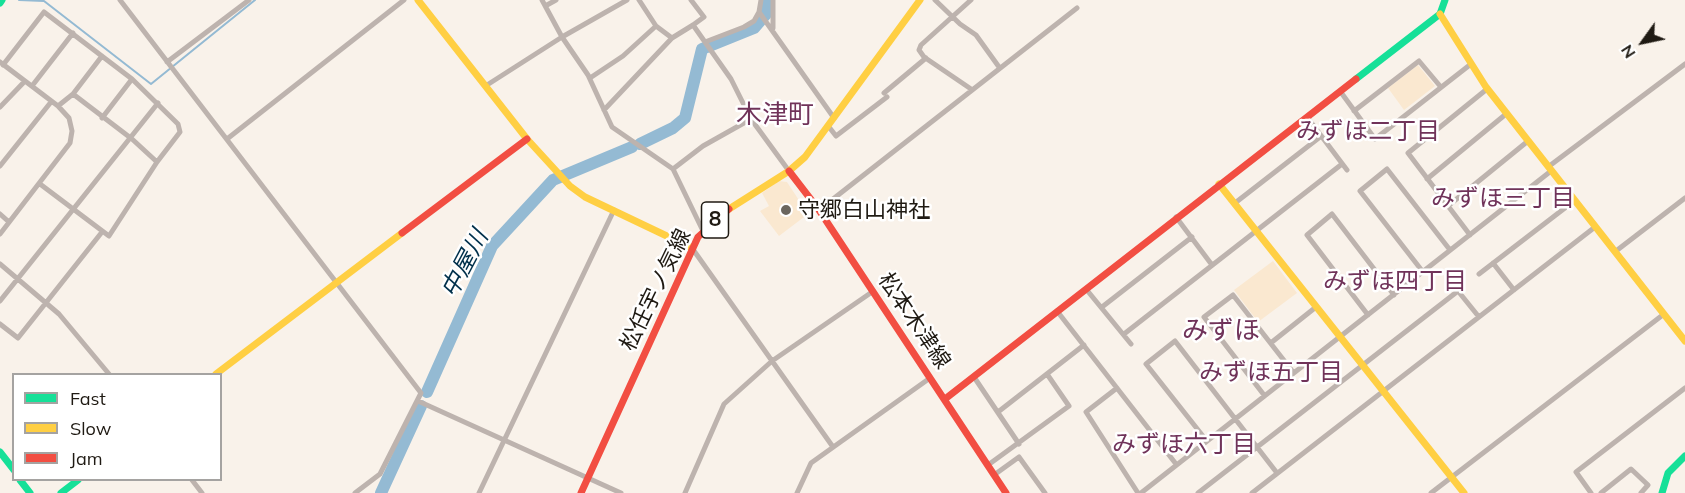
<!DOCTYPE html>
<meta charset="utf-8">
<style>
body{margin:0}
#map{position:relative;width:1685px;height:493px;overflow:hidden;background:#f9f2ea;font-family:Mulish,sans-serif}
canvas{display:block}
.legend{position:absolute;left:12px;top:373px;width:210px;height:108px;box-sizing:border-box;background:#fff;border:2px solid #a5a3a1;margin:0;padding:8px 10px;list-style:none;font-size:18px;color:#1f1a13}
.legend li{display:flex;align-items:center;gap:12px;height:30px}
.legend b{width:30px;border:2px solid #a5a3a1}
.north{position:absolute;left:1613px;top:12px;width:60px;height:60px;-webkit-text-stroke:4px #fff;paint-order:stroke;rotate:237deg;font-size:16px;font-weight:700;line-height:24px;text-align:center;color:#1f1a13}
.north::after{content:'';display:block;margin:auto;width:21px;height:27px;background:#1f1a13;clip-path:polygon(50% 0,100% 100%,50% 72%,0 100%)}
</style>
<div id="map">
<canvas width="1685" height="493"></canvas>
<ul class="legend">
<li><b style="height:8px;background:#16e098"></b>Fast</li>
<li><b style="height:8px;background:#ffcf43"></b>Slow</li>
<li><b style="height:8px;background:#f24e42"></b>Jam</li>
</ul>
<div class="north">N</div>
</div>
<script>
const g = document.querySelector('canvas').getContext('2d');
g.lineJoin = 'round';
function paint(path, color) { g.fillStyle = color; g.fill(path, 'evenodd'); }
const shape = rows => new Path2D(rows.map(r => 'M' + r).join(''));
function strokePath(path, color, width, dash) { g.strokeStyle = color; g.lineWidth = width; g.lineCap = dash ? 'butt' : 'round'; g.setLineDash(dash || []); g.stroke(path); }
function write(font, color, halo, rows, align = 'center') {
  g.font = font + ' Mulish,"Noto Sans JP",sans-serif'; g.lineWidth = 5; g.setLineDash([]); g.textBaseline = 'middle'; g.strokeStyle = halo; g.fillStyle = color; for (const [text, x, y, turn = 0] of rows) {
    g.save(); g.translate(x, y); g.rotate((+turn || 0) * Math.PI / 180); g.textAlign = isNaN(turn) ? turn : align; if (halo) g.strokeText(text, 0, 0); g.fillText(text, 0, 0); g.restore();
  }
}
paint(shape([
 [1418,65,1435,86,1404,110,1388,88],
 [779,181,787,182,808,214,779,236,760,211,769,206,762,193],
 [1273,261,1297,293,1258,322,1234,290]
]), '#fae8d0');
strokePath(shape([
 [19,0,44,1,151,84,255,0]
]), '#94bad3', 2);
strokePath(shape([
 [640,144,673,128,685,118,702,49,754,28,766,14,765,0],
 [427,392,492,246,553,180,632,147],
 [381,493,421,406]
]), '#94bad3', 12);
strokePath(shape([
 [120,0,421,393,380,474,355,493],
 [542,0,562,37,588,75,612,127,673,169,703,231],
 [639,0,656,26],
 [691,0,704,17,693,25],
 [761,0,759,12,834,118],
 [935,0,960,24,976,35,999,67],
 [547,5,556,0],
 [773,28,773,0],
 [705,42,744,27,754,21,759,12],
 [0,62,58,106,69,118,72,131,70,143,0,234],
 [167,62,249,0],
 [3,65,44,12,132,79,178,124,180,132,157,162,109,236,40,184],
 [590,78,623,56,656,26,672,38],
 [487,85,562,37,627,0],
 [32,86,73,33],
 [971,89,924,57,919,50,921,45,971,0],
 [1340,91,1375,139,1471,64],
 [884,93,926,58],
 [73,94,132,139,157,162],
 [58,106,73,94,102,56],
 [0,107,25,81],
 [604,110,672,38,693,25,731,79,751,119,789,171],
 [1354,111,1419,61,1440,86],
 [1307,117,1347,170],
 [102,118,132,79],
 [829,127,836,136,887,97],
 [227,139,404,0],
 [0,166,51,102],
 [1548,167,1685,64],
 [673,169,703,146,751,119],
 [1427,179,1506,114],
 [1235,203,1320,137],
 [1448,206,1528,141],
 [819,210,1077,8],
 [0,214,9,222],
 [1176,217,1212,265],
 [1470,235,1408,153,1487,89],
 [692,248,833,447],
 [1616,251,1685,198],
 [1493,263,1514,290],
 [0,264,59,314,109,374],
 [1423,272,1360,191,1387,169,1450,250],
 [1479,274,1574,201],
 [1086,289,1131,344],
 [0,301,158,103],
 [1102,307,1192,237],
 [1057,311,1176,464],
 [1368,315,1307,235,1332,214,1394,295],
 [0,324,18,338,102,232],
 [1124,334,1342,164],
 [1272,342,1316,307],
 [974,377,1019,444],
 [1117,388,1086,412,1138,493],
 [1264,395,1204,317,1233,295,1293,372],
 [418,401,621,493],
 [998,412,1084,345],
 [1206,440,1146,364,1175,341,1277,473],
 [988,465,1069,406,1047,374],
 [994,475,1019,457,1045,493],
 [192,480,202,493],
 [479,493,614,210],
 [685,493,724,404,772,361,872,292],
 [797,493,811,463,930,378],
 [1141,493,1551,171],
 [1198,493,1458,291,1479,317],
 [1252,493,1595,227],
 [1431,493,1664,314],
 [1591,493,1576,472,1685,388],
 [1601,493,1631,469,1648,485,1641,493]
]), '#bdb3ae', 5);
strokePath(shape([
 [0,3,2,0],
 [1356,79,1440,14,1445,0],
 [0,452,14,470],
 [20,480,30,493],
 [61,493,78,480],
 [1662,493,1668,473,1685,456]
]), '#16e098', 7);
strokePath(shape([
 [418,0,527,139,570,186,585,197,692,248],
 [1440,14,1486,87,1685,341],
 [1219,184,1464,493],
 [729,209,789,171,805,157,920,0],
 [216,374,402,233]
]), '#ffcf43', 7);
strokePath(shape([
 [789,171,819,210,1006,493],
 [402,233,527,139],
 [945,399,1356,79],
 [581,493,698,237,729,209]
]), '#f24e42', 7);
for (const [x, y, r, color] of [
 [786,210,6,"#6b665e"]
]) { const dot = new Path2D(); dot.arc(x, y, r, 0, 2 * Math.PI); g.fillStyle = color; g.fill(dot); strokePath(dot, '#fff', 2); }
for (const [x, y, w] of [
 [715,220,27]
]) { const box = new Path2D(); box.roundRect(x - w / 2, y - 18, w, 36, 4.5); g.fillStyle = '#fff'; g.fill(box); strokePath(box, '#1f1a13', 1.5); }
write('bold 21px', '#1f1a13', null, [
 ["8",715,220]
]);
write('22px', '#1f1a13', '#fff', [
 ["守郷白山神社",798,210]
], 'left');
write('22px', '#1f1a13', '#fff', [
 ["松任宇ノ気線",656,290,-64],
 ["松本木津線",914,321,56]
]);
write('24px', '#70335a', '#fff', [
 ["みずほ二丁目",1368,132],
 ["みずほ三丁目",1503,199],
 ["みずほ四丁目",1395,282],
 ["みずほ五丁目",1271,373],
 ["みずほ六丁目",1184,445]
]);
write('italic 24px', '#00304b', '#fff', [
 ["中屋川",465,264,-62]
]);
write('26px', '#70335a', '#fff', [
 ["木津町",775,115],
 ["みずほ",1221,331]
]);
</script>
